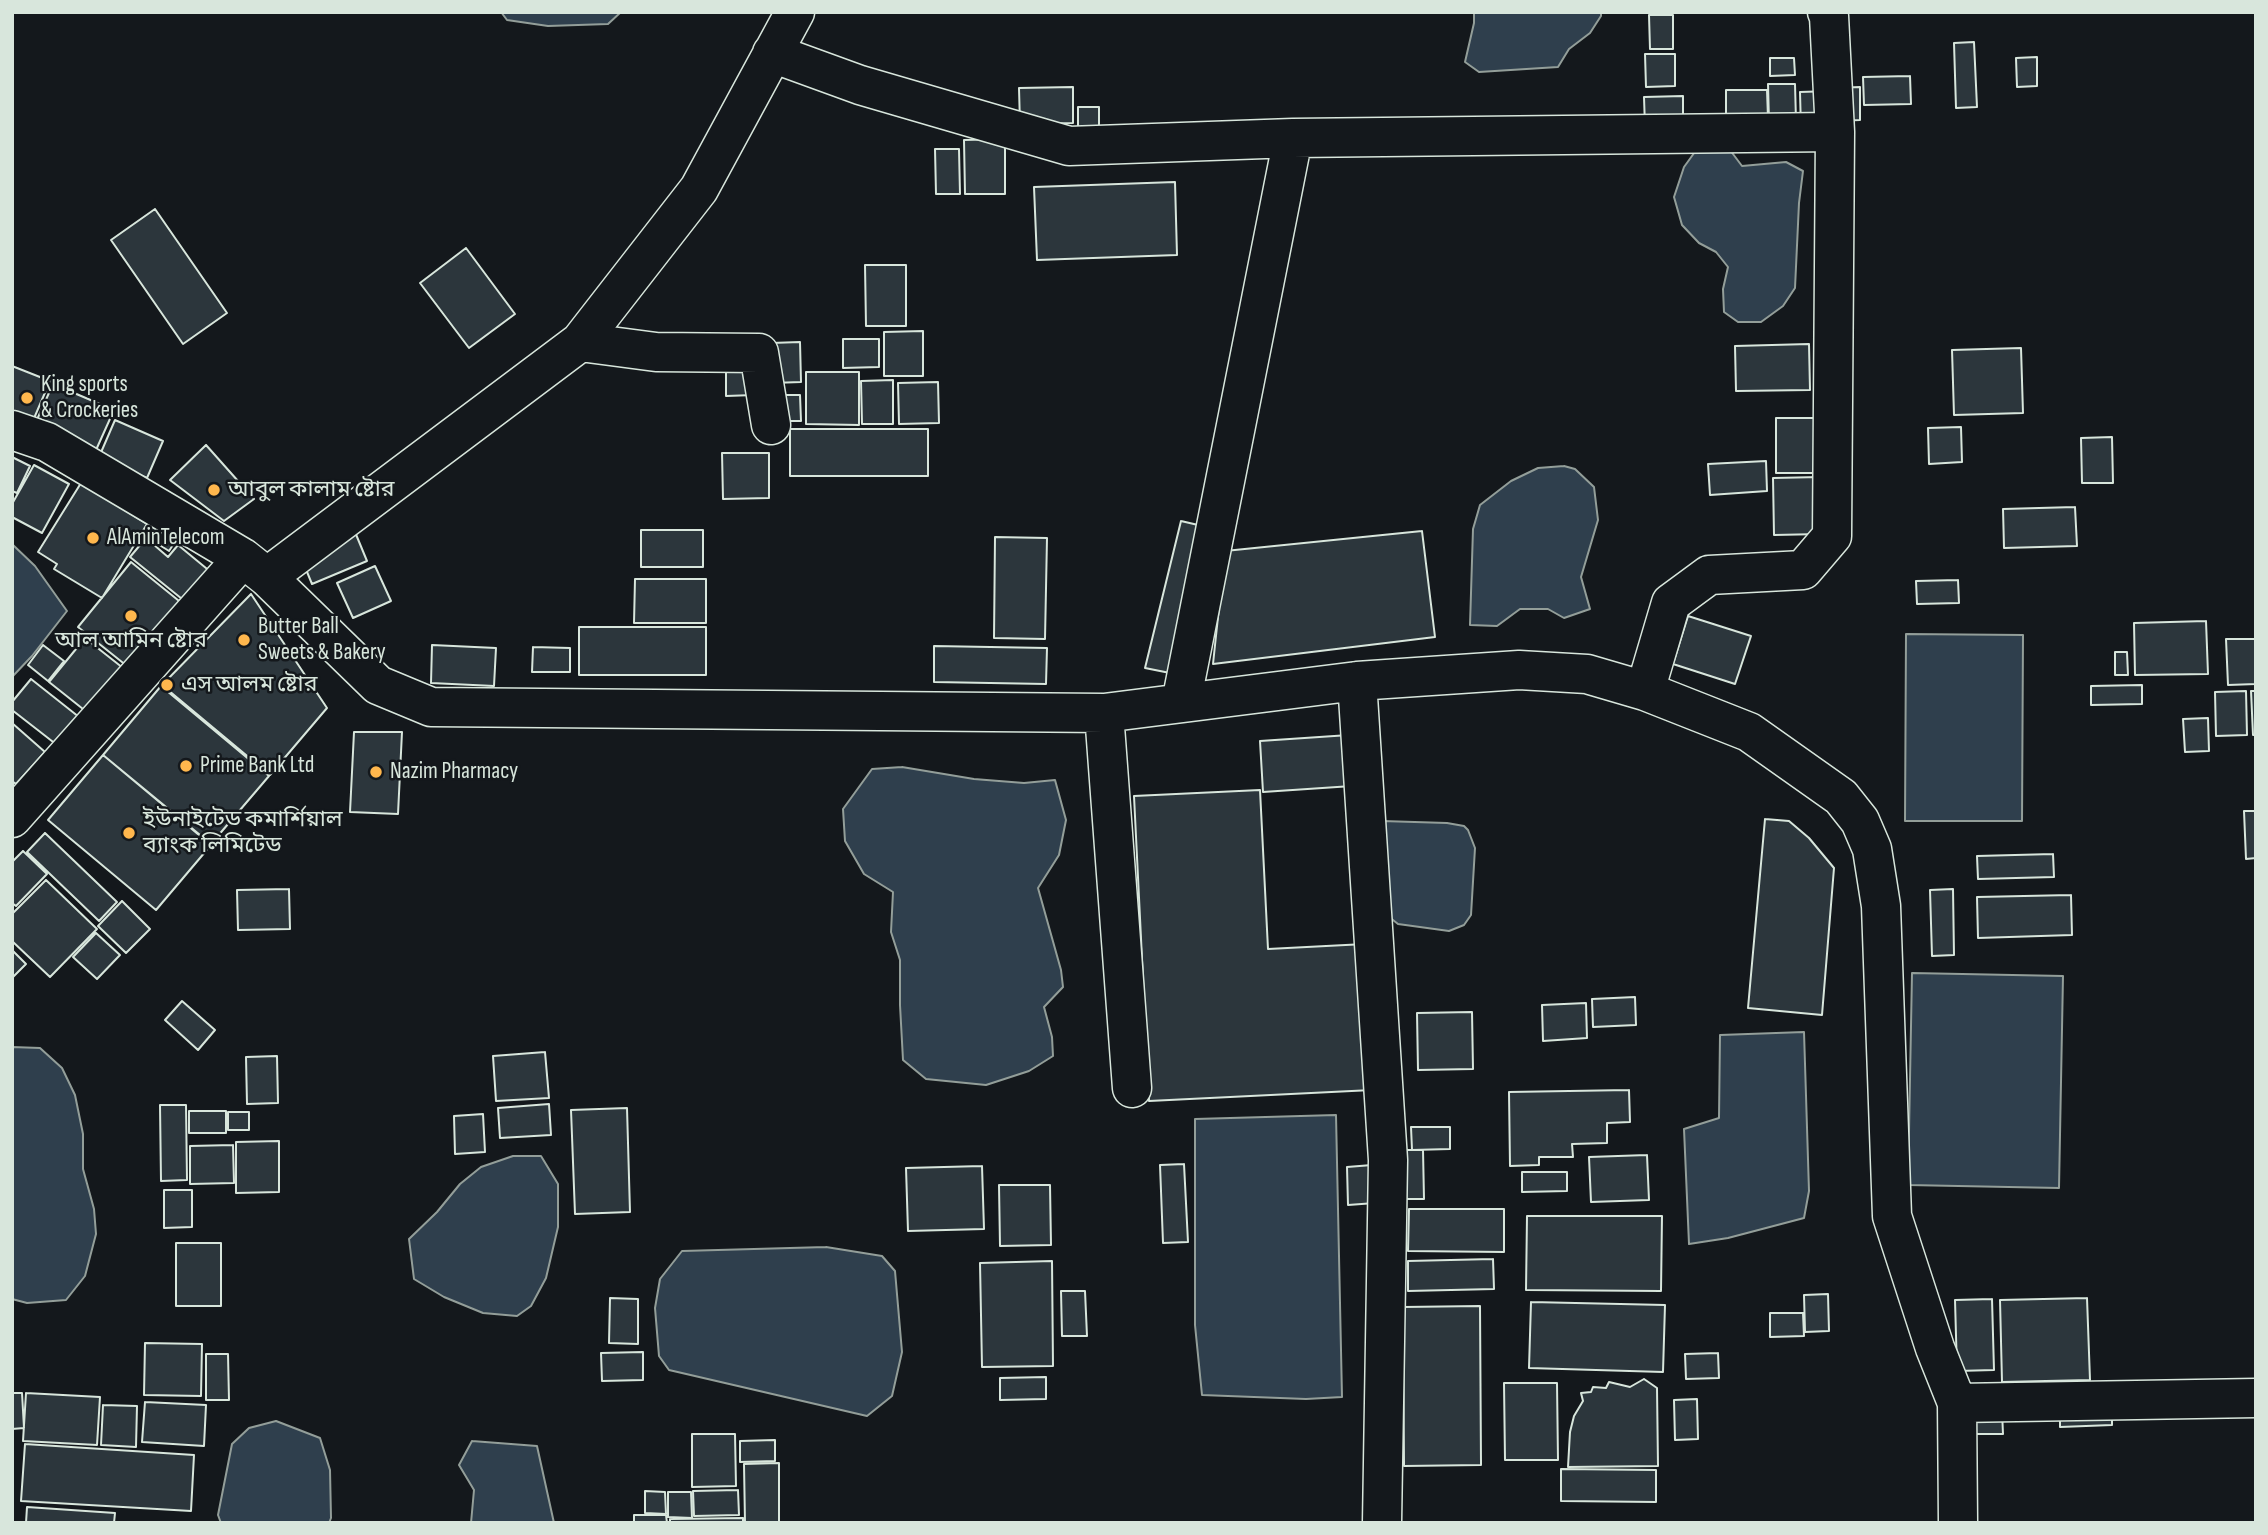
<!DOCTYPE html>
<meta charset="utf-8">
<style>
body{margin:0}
#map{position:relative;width:2268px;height:1535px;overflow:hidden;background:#14181c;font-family:"Sofia Sans Condensed",sans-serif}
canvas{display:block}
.frame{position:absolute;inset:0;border:14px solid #d8e6dc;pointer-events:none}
</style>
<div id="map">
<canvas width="2268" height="1535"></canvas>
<div class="frame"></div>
</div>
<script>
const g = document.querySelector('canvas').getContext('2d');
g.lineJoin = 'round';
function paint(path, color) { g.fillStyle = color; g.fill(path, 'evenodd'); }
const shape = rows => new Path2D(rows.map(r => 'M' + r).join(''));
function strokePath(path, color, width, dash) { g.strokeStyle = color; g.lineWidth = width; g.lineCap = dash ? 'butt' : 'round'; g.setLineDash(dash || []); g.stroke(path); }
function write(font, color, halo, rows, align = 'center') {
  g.font = font + ' "Sofia Sans Condensed","Noto Sans Bengali",sans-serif'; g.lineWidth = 5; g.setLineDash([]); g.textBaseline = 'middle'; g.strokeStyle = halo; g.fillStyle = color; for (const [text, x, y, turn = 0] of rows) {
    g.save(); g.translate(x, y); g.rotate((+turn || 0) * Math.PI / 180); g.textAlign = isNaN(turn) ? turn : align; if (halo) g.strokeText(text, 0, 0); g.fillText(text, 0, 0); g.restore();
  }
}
const water = shape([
 [501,12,621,12,608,24,548,26,507,20,501,12],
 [1474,12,1601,12,1601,16,1590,33,1569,49,1558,67,1479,72,1465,62,1474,23,1474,12],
 [1697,149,1730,150,1742,166,1786,162,1803,171,1799,203,1795,288,1783,306,1761,322,1738,322,1724,312,1723,289,1728,267,1716,252,1699,243,1682,225,1674,197,1684,167,1697,149],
 [1564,466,1575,469,1594,487,1598,520,1581,577,1590,609,1564,618,1548,609,1520,609,1497,626,1470,625,1473,529,1480,505,1511,481,1538,468,1564,466],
 [12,544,35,566,67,611,32,656,12,677,12,544],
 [1906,634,2023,635,2022,821,1905,821,1906,634],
 [902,767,974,779,1024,783,1055,780,1066,820,1059,855,1038,888,1061,970,1063,987,1044,1007,1052,1037,1053,1056,1029,1071,986,1085,926,1079,903,1060,900,1005,900,960,891,932,893,892,864,874,845,841,843,809,872,769,902,767],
 [1382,821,1447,823,1464,826,1468,830,1475,848,1471,915,1464,925,1449,931,1398,924,1383,912,1382,821],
 [1912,973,2063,976,2059,1188,1908,1185,1912,973],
 [1804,1032,1809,1191,1804,1218,1728,1238,1689,1244,1684,1129,1719,1118,1720,1035,1804,1032],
 [12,1047,40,1048,62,1068,75,1095,83,1134,83,1169,94,1209,96,1234,85,1276,66,1300,27,1303,12,1299,12,1047],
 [1336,1115,1342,1397,1306,1399,1202,1395,1195,1325,1195,1119,1336,1115],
 [513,1156,541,1156,558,1184,558,1227,546,1278,531,1306,517,1316,483,1313,444,1297,414,1279,409,1239,437,1212,460,1184,481,1167,513,1156],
 [826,1247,882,1256,895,1271,902,1352,892,1396,867,1416,669,1370,659,1356,655,1308,660,1279,682,1251,826,1247],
 [276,1421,320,1438,330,1470,331,1518,329,1523,221,1523,218,1515,232,1444,249,1428,276,1421],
 [472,1441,537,1446,554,1523,471,1523,474,1490,459,1465,472,1441]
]);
paint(water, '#2f3f4d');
strokePath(water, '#939e99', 2);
const building = shape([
 [1649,15,1673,15,1673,49,1650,49,1649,15],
 [1974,42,1977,107,1956,108,1954,43,1974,42],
 [1645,54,1675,54,1675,86,1646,87,1645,54],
 [2037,57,2037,86,2017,87,2016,58,2037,57],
 [1770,58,1794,58,1795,75,1770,76,1770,58],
 [1910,76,1911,104,1864,105,1863,77,1910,76],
 [1768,84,1795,84,1796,121,1769,122,1768,84],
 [1073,87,1073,123,1020,124,1019,88,1073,87],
 [1860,87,1860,120,1836,121,1836,88,1860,87],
 [1726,90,1767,90,1768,118,1726,119,1726,90],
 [1831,91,1832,128,1801,130,1800,92,1831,91],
 [1683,96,1683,126,1645,127,1644,97,1683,96],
 [1078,107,1099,107,1099,131,1078,131,1078,107],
 [1005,139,1005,194,965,194,964,140,1005,139],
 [935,149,959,149,960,194,936,194,935,149],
 [1175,182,1177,255,1037,260,1034,187,1175,182],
 [155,209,227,313,183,344,111,240,155,209],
 [466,248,515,314,469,348,420,283,466,248],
 [865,265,906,265,906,326,866,326,865,265],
 [923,331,923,376,884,376,884,332,923,331],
 [843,339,879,339,879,367,843,368,843,339],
 [800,342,801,382,772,383,771,343,800,342],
 [1809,344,1810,390,1736,391,1735,346,1809,344],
 [2021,348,2023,413,1954,415,1952,350,2021,348],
 [726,359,753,359,754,395,726,396,726,359],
 [12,366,50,381,32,423,12,415,12,366],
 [806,372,859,372,859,425,806,424,806,372],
 [893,380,893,424,862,424,861,381,893,380],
 [938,382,939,423,899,424,898,383,938,382],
 [53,384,114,410,96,450,35,424,53,384],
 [781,395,800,395,801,421,782,421,781,395],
 [1776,418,1820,418,1820,473,1776,473,1776,418],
 [115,420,163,441,147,478,99,457,115,420],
 [1961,427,1962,462,1929,464,1928,428,1961,427],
 [790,429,928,429,928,476,790,476,790,429],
 [2112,437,2113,483,2082,483,2081,438,2112,437],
 [206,445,254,499,224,521,170,480,206,445],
 [722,453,769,453,769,498,723,499,722,453],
 [12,457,30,466,17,493,12,491,12,457],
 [1766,461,1767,491,1710,495,1708,464,1766,461],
 [34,465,69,484,42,533,12,517,12,504,34,465],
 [1820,477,1821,534,1774,535,1773,478,1820,477],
 [81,483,147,524,102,598,54,569,57,564,38,552,81,483],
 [2075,507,2077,546,2004,548,2003,509,2075,507],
 [158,516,182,531,169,551,145,536,158,516],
 [1181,521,1211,528,1175,674,1145,668,1181,521],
 [641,530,703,530,703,567,641,567,641,530],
 [1422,531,1435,637,1213,664,1225,551,1422,531],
 [355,532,367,561,312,584,300,555,355,532],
 [995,537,1047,538,1045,639,994,638,995,537],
 [146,538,168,557,178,545,212,573,187,603,130,557,146,538],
 [131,562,184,605,132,670,78,627,131,562],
 [375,566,391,601,353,618,337,583,375,566],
 [635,579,706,579,706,623,634,623,635,579],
 [1958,580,1959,603,1917,604,1916,581,1958,580],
 [251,594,327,708,270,775,162,685,251,594],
 [1688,616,1751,636,1735,684,1673,664,1688,616],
 [2206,621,2208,674,2135,675,2134,623,2206,621],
 [579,627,706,627,706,675,579,675,579,627],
 [85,638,123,668,88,713,49,682,85,638],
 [2226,639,2256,639,2256,684,2228,685,2226,639],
 [43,645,64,661,48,681,28,665,43,645],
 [432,645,496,648,494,686,431,683,432,645],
 [934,646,1047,648,1046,684,934,682,934,646],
 [533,647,570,648,570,672,532,672,533,647],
 [2115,652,2127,652,2128,675,2115,675,2115,652],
 [31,679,79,717,57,745,12,710,12,702,31,679],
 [2142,685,2142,704,2091,705,2091,686,2142,685],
 [161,686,269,776,211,844,103,755,161,686],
 [2246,691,2247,735,2216,736,2215,692,2246,691],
 [2251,691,2256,691,2256,735,2253,735,2251,691],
 [2208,718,2209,751,2185,752,2183,719,2208,718],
 [12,723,45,752,16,784,12,781,12,723],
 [354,732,402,732,398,814,350,812,354,732],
 [1349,735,1352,786,1263,792,1260,741,1349,735],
 [103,755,211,845,156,910,48,820,103,755],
 [1260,790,1268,949,1365,944,1372,1090,1149,1101,1134,796,1260,790],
 [2244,811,2256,811,2256,858,2246,859,2244,811],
 [1765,819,1789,821,1809,838,1834,868,1822,1015,1748,1008,1765,819],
 [45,833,117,902,99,921,27,852,45,833],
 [23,851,47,874,16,906,12,903,12,862,23,851],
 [2053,854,2054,877,1978,879,1977,856,2053,854],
 [46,880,97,929,50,977,12,941,12,914,46,880],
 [289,889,290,929,238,930,237,890,289,889],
 [1953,889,1954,955,1932,956,1930,890,1953,889],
 [2071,895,2072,935,1978,938,1977,897,2071,895],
 [122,901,150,929,126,953,98,926,122,901],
 [96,933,120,955,97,979,73,957,96,933],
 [12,950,26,964,12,978,12,950],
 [1635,997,1636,1025,1593,1027,1592,999,1635,997],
 [182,1001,215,1030,198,1050,165,1020,182,1001],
 [1586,1003,1587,1038,1543,1041,1542,1005,1586,1003],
 [1472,1012,1473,1069,1418,1070,1417,1013,1472,1012],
 [545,1052,549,1098,496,1101,493,1056,545,1052],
 [277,1056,278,1103,247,1104,246,1057,277,1056],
 [1629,1090,1630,1122,1607,1123,1607,1143,1572,1144,1573,1157,1539,1157,1539,1165,1510,1166,1509,1092,1629,1090],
 [549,1104,551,1135,500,1138,498,1108,549,1104],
 [160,1105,186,1105,187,1180,161,1181,160,1105],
 [627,1108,630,1212,575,1214,571,1110,627,1108],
 [189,1111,226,1111,226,1133,189,1133,189,1111],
 [228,1112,249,1112,249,1130,228,1130,228,1112],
 [483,1114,485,1152,455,1154,454,1116,483,1114],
 [1411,1127,1450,1127,1450,1149,1412,1150,1411,1127],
 [279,1141,279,1192,236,1193,236,1142,279,1141],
 [233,1145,234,1183,190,1184,190,1146,233,1145],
 [1396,1150,1423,1150,1424,1199,1396,1199,1396,1150],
 [1647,1155,1649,1200,1591,1202,1589,1157,1647,1155],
 [1184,1164,1188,1242,1163,1243,1160,1165,1184,1164],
 [1372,1165,1375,1203,1348,1205,1347,1167,1372,1165],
 [982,1166,984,1229,908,1231,906,1168,982,1166],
 [1522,1172,1567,1172,1567,1191,1522,1192,1522,1172],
 [999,1185,1050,1185,1051,1245,1000,1246,999,1185],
 [164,1190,192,1190,192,1227,164,1228,164,1190],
 [1409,1209,1504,1209,1504,1252,1408,1251,1409,1209],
 [1527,1216,1662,1216,1661,1291,1526,1290,1527,1216],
 [176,1243,221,1243,221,1306,176,1306,176,1243],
 [1493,1259,1494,1289,1408,1291,1408,1261,1493,1259],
 [1052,1261,1053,1366,982,1367,980,1263,1052,1261],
 [1061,1291,1085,1291,1087,1336,1062,1336,1061,1291],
 [1828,1294,1829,1331,1805,1332,1804,1295,1828,1294],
 [610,1298,638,1299,638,1344,609,1343,610,1298],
 [2087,1298,2090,1380,2002,1382,2000,1300,2087,1298],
 [1992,1299,1994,1370,1957,1371,1955,1300,1992,1299],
 [1531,1302,1665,1305,1663,1372,1529,1368,1531,1302],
 [1480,1306,1481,1465,1404,1466,1403,1307,1480,1306],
 [1770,1313,1803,1313,1804,1336,1770,1337,1770,1313],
 [145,1343,202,1344,201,1396,144,1395,145,1343],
 [643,1352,643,1380,602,1381,601,1353,643,1352],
 [1718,1353,1719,1378,1686,1379,1685,1354,1718,1353],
 [206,1354,228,1354,229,1400,206,1400,206,1354],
 [1046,1377,1046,1399,1000,1400,1000,1378,1046,1377],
 [1644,1379,1657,1388,1658,1466,1568,1467,1570,1432,1574,1416,1583,1401,1581,1393,1591,1392,1593,1387,1606,1388,1609,1382,1630,1387,1644,1379],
 [1504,1383,1557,1383,1558,1460,1505,1460,1504,1383],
 [12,1393,22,1393,24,1428,12,1429,12,1393],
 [26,1393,100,1397,97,1445,23,1441,26,1393],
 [1697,1399,1698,1439,1675,1440,1674,1400,1697,1399],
 [145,1402,206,1405,204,1446,142,1442,145,1402],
 [103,1405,137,1406,136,1447,101,1445,103,1405],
 [2112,1407,2112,1425,2060,1427,2060,1408,2112,1407],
 [1972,1411,2002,1411,2003,1434,1973,1434,1972,1411],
 [692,1434,735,1434,736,1486,692,1487,692,1434],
 [775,1440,775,1461,740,1462,740,1441,775,1440],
 [25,1444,194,1455,191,1511,21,1501,25,1444],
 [779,1463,779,1523,745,1523,744,1464,779,1463],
 [1561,1469,1656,1470,1656,1502,1561,1501,1561,1469],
 [738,1490,739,1515,694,1516,693,1491,738,1490],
 [645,1491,665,1492,666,1514,645,1513,645,1491],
 [668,1492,691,1492,692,1518,668,1517,668,1492],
 [27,1507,115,1513,114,1523,26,1523,27,1507],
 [634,1515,666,1515,667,1523,634,1523,634,1515],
 [743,1518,743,1523,670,1523,670,1519,743,1518]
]);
paint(building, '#2c363c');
strokePath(building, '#d8e6dc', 2);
const minor = shape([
 [772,53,860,85,1069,146,1293,138,1181,703],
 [1293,138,1835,132,1829,16,1827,12],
 [580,342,656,352,759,353,771,425],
 [12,430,47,442,243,558,267,577,378,685,431,707,1104,713,1357,681,1519,670,1587,674,1645,691,1749,732,1841,797,1860,821,1872,849,1881,906,1892,1216,1935,1348,1957,1403,1958,1523],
 [267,577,580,342,699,189,795,12],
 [1357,681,1388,1160,1382,1523],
 [1645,691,1671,603,1709,575,1803,570,1832,536,1835,132],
 [1104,713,1132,1088],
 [12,818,243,558],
 [1957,1403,2256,1398]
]);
strokePath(minor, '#d8e6dc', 41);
strokePath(minor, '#14181c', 38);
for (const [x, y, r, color] of [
 [27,398,7,"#ffb74d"],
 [214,490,7,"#ffb74d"],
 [93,538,7,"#ffb74d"],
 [131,616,7,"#ffb74d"],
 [244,640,7,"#ffb74d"],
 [167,685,7,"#ffb74d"],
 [186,766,7,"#ffb74d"],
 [376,772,7,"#ffb74d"],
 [129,833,7,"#ffb74d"]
]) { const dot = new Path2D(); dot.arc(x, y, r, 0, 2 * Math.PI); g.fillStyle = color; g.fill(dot); strokePath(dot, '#14181c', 2.5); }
write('23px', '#d8e6dc', '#14181c', [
 ["King sports",41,385],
 ["& Crockeries",41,411],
 ["আবুল কালাম ষ্টোর",228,490],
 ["AlAminTelecom",107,538],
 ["Butter Ball",258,627],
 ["Sweets & Bakery",258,653],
 ["আল আমিন ষ্টোর",131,641,"center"],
 ["এস আলম ষ্টোর",181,685],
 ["Prime Bank Ltd",200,766],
 ["Nazim Pharmacy",390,772],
 ["ইউনাইটেড কমার্শিয়াল",143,820],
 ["ব্যাংক লিমিটেড",143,846]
], 'left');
</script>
